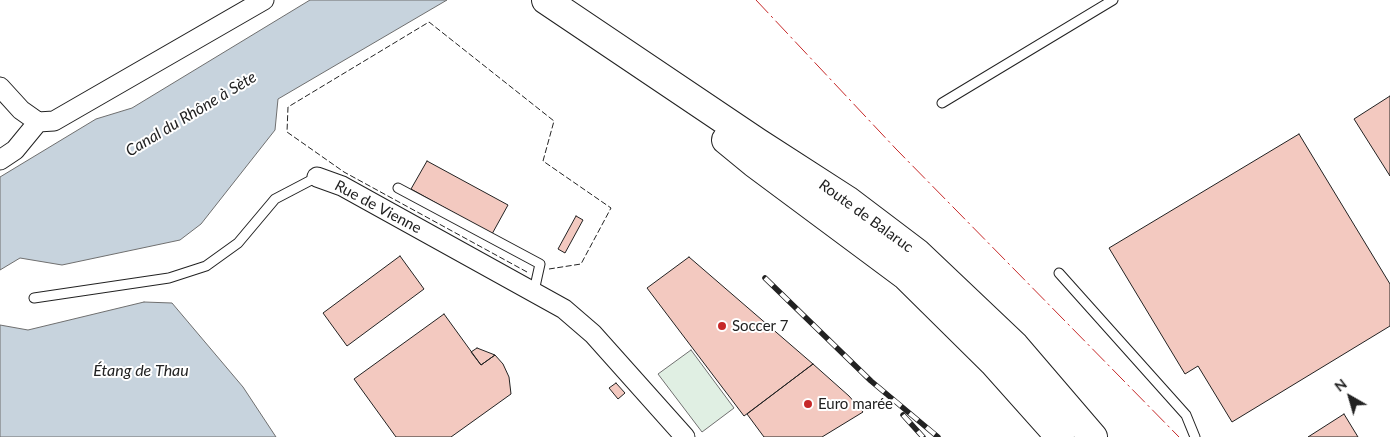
<!DOCTYPE html>
<meta charset="utf-8">
<style>
body{margin:0}
#map{position:relative;width:1390px;height:437px;overflow:hidden;background:#fff;font-family:Lato,sans-serif}
canvas{display:block}
.north{position:absolute;left:1325px;top:372px;width:50px;height:50px;-webkit-text-stroke:4px #fff;paint-order:stroke;rotate:322deg;font-size:14px;font-weight:700;line-height:20px;text-align:center;color:#222}
.north::after{content:'';display:block;margin:auto;width:18px;height:22px;background:#222;clip-path:polygon(50% 0,100% 100%,50% 72%,0 100%)}
</style>
<div id="map">
<canvas width="1390" height="437"></canvas>
<div class="north">N</div>
</div>
<script>
const g = document.querySelector('canvas').getContext('2d');
g.lineJoin = 'round';
function paint(path, color) { g.fillStyle = color; g.fill(path, 'evenodd'); }
const shape = rows => new Path2D(rows.map(r => 'M' + r).join(''));
function strokePath(path, color, width, dash) { g.strokeStyle = color; g.lineWidth = width; g.lineCap = dash ? 'butt' : 'round'; g.setLineDash(dash || []); g.stroke(path); }
function write(font, color, halo, rows, align = 'center') {
  g.font = font + ' Lato,sans-serif'; g.lineWidth = 4; g.setLineDash([]); g.textBaseline = 'middle'; g.strokeStyle = halo; g.fillStyle = color; for (const [text, x, y, turn = 0] of rows) {
    g.save(); g.translate(x, y); g.rotate((+turn || 0) * Math.PI / 180); g.textAlign = isNaN(turn) ? turn : align; if (halo) g.strokeText(text, 0, 0); g.fillText(text, 0, 0); g.restore();
  }
}
const green = shape([
 [691,350,734,408,702,432,658,374,691,350]
]);
paint(green, '#e0efe3');
strokePath(green, '#6f6f6f', 1);
const water = shape([
 [310,0,447,0,278,99,275,130,201,224,180,240,62,265,20,258,0,270,0,177,96,119,132,108,310,0],
 [144,302,172,303,243,387,276,437,0,437,0,325,28,330,144,302]
]);
paint(water, '#c7d3dd');
strokePath(water, '#6f6f6f', 1);
const building = shape([
 [1390,96,1390,176,1354,119,1390,96],
 [1299,134,1390,284,1390,326,1232,422,1198,366,1185,374,1109,248,1299,134],
 [427,161,508,205,492,234,411,189,427,161],
 [576,216,583,220,565,253,558,249,576,216],
 [400,256,424,289,347,346,323,313,400,256],
 [689,257,813,364,744,416,647,288,689,257],
 [444,314,481,365,495,355,503,364,509,377,511,394,451,437,396,437,354,379,444,314],
 [477,348,495,355,481,365,471,352,477,348],
 [813,364,849,396,863,412,822,437,764,437,747,414,813,364],
 [616,383,625,393,618,399,609,388,616,383],
 [1344,414,1358,437,1308,437,1344,414]
]);
paint(building, '#f3c9c0');
strokePath(building, '#222', 1);
const service = shape([
 [942,103,1113,0],
 [398,188,540,264,534,291],
 [1059,273,1186,415,1195,437],
 [34,298,169,278,206,266,238,243,275,199,317,177]
]);
const minor = shape([
 [0,87,21,110,38,122,54,121,264,0],
 [0,160,15,150,38,122],
 [317,177,342,186,564,309,593,334,685,437]
]);
const primary = shape([
 [546,0,757,142,847,200,917,253,1015,346,1093,437],
 [726,140,754,163,906,276,993,362,1060,437]
]);
strokePath(service, '#222', 11);
strokePath(minor, '#222', 21);
strokePath(primary, '#222', 30);
strokePath(service, '#fff', 9);
strokePath(minor, '#fff', 19);
strokePath(primary, '#fff', 28);
const rail = shape([
 [765,278,871,381,938,437],
 [903,415,923,437]
]);
strokePath(rail, '#222', 5.5);
strokePath(rail, '#fff', 4, [11]);
strokePath(shape([
 [527,272,344,172,287,132,288,107,429,22,554,121,543,161,611,208,581,264,549,269]
]), '#222', 1, [6, 2.5]);
strokePath(shape([
 [756,0,896,149,1179,437]
]), '#c62828', 1, [18, 4, 2.5, 4]);
for (const [x, y, r, color] of [
 [722,326,5,"#c62828"],
 [808,404,5,"#c62828"]
]) { const dot = new Path2D(); dot.arc(x, y, r, 0, 2 * Math.PI); g.fillStyle = color; g.fill(dot); strokePath(dot, '#fff', 2); }
write('15px', '#222', '#fff', [
 ["Rue de Vienne",378,207,28],
 ["Route de Balaruc",866,216,36]
]);
write('15px', '#222', '#fff', [
 ["Soccer 7",732,326],
 ["Euro marée",818,404]
], 'left');
write('italic 16px', '#222', '#fff', [
 ["Canal du Rhône à Sète",191,114,-31],
 ["Étang de Thau",141,371]
]);
</script>
